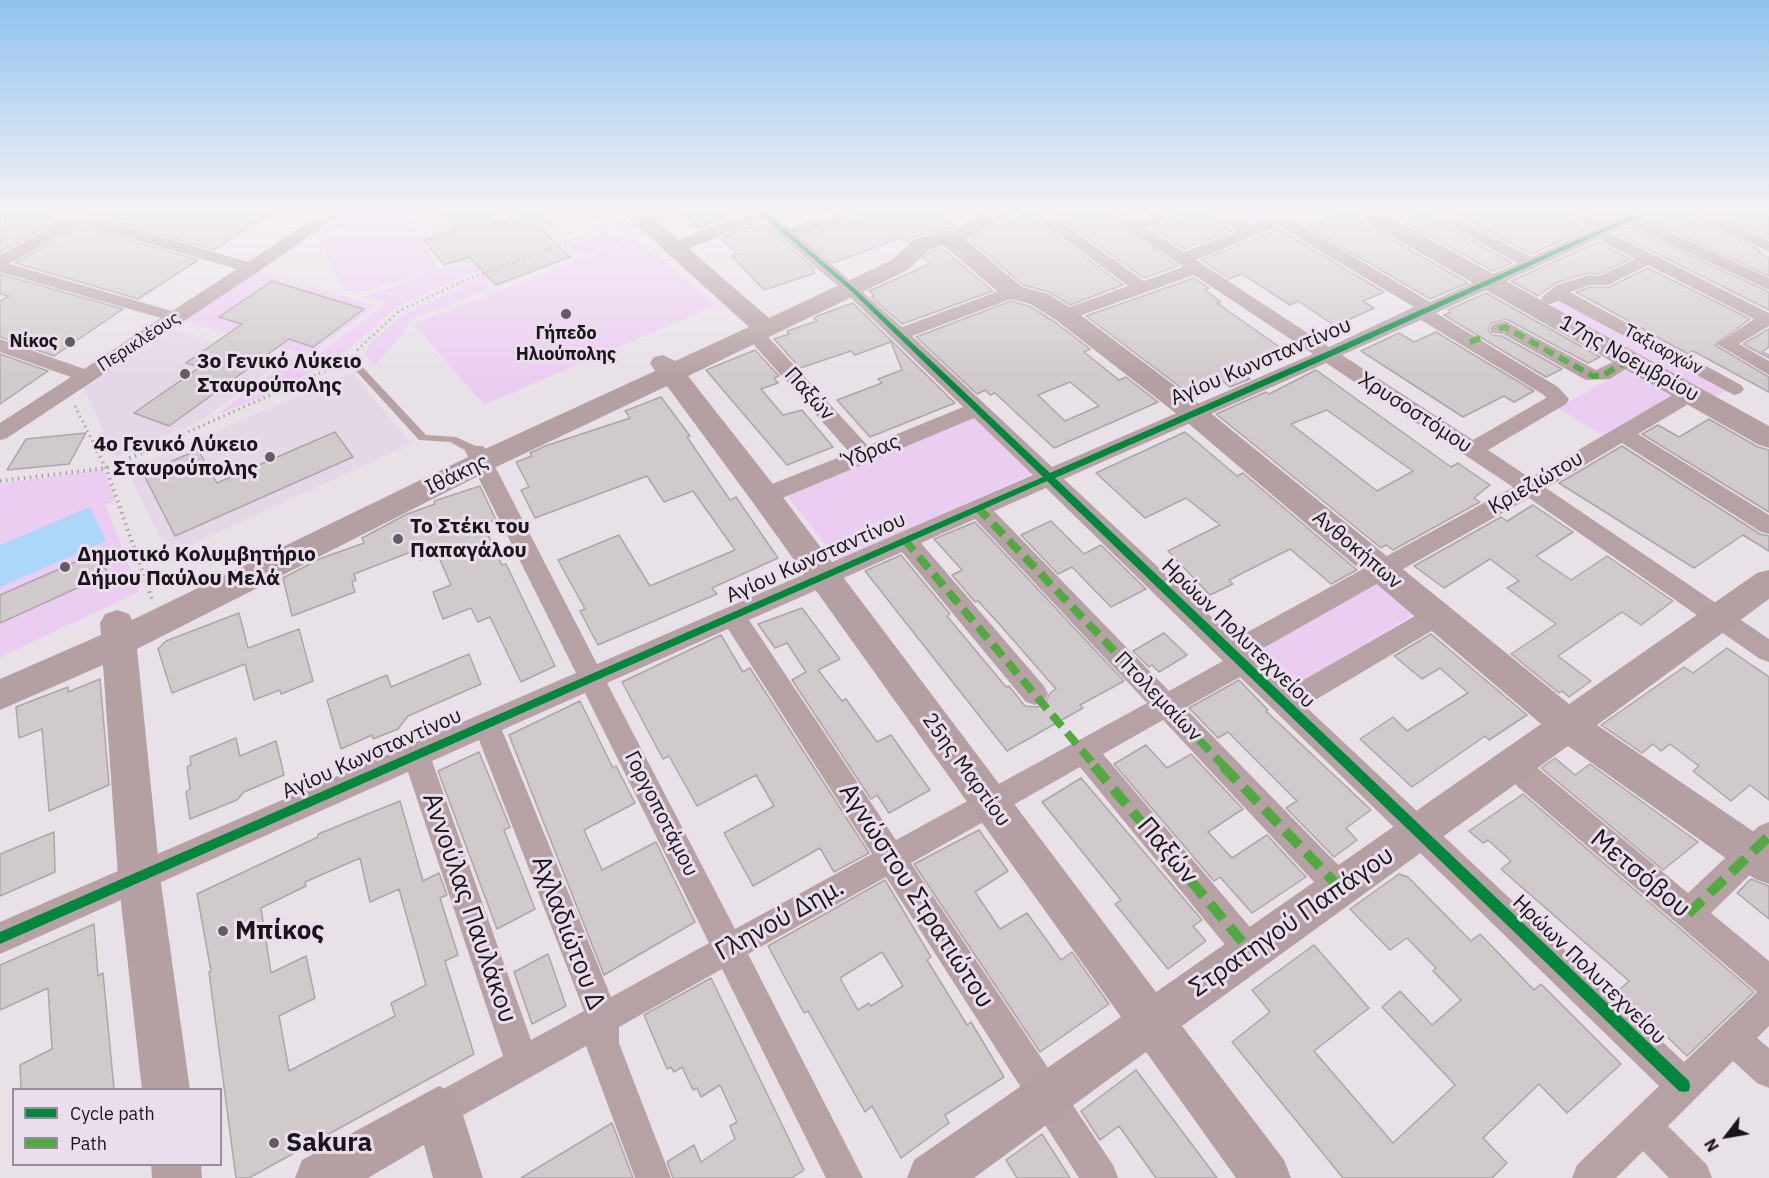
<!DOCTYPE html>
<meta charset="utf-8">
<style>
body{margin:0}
#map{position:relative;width:1769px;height:1178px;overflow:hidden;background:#e8e2e8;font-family:"IBM Plex Sans",sans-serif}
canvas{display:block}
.legend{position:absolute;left:12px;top:1088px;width:210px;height:78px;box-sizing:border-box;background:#eadeec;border:2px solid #968e98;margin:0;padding:8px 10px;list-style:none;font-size:18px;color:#19151a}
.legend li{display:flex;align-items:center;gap:12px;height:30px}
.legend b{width:30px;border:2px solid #968e98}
.north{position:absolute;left:1697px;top:1106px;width:60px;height:60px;-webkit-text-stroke:4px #eadeec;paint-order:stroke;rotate:239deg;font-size:16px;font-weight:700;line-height:24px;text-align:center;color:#19151a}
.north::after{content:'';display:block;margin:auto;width:21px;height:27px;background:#19151a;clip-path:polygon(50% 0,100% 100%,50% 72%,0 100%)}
</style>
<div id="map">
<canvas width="1769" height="1178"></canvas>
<ul class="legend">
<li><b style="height:8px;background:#00873e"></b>Cycle path</li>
<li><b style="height:8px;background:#52a942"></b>Path</li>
</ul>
<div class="north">N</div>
</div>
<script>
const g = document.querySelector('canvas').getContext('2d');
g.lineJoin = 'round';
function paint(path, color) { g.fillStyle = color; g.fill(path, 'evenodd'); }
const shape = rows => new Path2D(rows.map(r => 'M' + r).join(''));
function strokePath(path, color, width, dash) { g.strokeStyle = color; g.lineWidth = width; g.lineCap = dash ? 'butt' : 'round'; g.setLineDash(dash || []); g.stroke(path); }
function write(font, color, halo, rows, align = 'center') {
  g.font = font + ' "IBM Plex Sans",sans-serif'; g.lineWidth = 6; g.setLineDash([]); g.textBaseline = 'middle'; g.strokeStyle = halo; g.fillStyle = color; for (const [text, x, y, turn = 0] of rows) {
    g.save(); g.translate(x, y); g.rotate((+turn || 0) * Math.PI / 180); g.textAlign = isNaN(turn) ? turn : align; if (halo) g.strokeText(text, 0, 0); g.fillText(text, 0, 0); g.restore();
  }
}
paint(shape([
 [416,211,622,211,465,265],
 [174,330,282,360,201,421,146,444,106,438,84,388],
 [353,372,411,444,169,555,127,470]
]), '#e4d8e6');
paint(shape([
 [343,211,403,211,404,213,310,237,308,234],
 [1239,211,1288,211,1247,226,1229,215],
 [409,213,438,270,355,293,342,289,319,237],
 [634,223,645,232,581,256,573,249,485,282,490,289,410,320,404,333,374,366,365,354,371,342,404,314,478,279],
 [634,238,716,305,484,405,414,324],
 [509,257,401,304,336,359,275,391,218,414,293,357,319,354,385,304,362,297,461,263,464,268],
 [258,271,376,306,308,354,182,321],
 [1567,299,1730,388,1713,399,1550,308],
 [1633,366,1680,392,1603,435,1557,408],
 [975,417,1036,472,839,562,783,490],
 [106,438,146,444,116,457],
 [104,469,116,501,106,505,139,592,0,657,0,484],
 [1379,580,1418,612,1297,685,1260,650]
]), '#eccdf2');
paint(shape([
 [90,507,106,541,0,587,0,545]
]), '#acd7f8');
const building = shape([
 [0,211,30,211,59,220,0,252,0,211],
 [101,211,275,211,214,250,95,216,101,211],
 [442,211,485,211,496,224,539,211,553,225,541,229,570,257,496,285,469,257,444,265,424,240,458,230,442,211],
 [685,211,745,211,698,228,682,214,685,211],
 [877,211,939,211,957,226,913,237,906,243,900,238,833,263,804,237,877,211],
 [1049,211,1100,211,1178,266,1144,278,1049,211],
 [1186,211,1204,211,1232,231,1184,249,1152,228,1183,216,1186,211],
 [1343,211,1350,211,1354,218,1468,283,1430,299,1306,226,1343,211],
 [1449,211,1562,211,1590,228,1531,254,1449,211],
 [1590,211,1629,211,1609,220,1590,211],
 [1657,211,1680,211,1761,251,1758,252,1769,257,1769,276,1648,219,1657,211],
 [1708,211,1769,211,1769,239,1708,211],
 [1423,213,1512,263,1493,271,1403,221,1423,213],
 [1027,214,1123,285,1070,305,1049,292,1023,285,970,240,991,227,1027,214],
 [760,222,815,269,812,270,815,273,764,290,732,256,737,254,721,238,760,222],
 [81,226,198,260,138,299,15,263,81,226],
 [1629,227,1769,292,1769,310,1616,233,1629,227],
 [1278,229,1384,292,1363,301,1374,308,1335,326,1298,301,1290,305,1242,274,1229,279,1201,260,1278,229],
 [1598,242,1630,259,1599,274,1588,273,1556,283,1538,296,1511,281,1598,242],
 [942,248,993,291,902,324,871,297,874,296,869,291,930,264,923,258,931,251,942,248],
 [1648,268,1750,319,1715,345,1769,377,1769,392,1693,351,1688,354,1576,292,1590,287,1609,287,1648,268],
 [0,274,123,309,54,356,0,337,0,301,9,296,0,294,0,274],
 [1194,278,1209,288,1205,290,1221,302,1217,303,1284,350,1238,370,1250,379,1230,387,1216,376,1184,390,1086,316,1194,278],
 [272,281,364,309,313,347,289,339,169,426,134,413,200,367,186,363,242,324,219,317,272,281],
 [1486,293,1600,357,1588,363,1506,319,1490,324,1488,330,1492,335,1502,336,1562,369,1546,377,1444,315,1451,312,1448,310,1486,293],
 [1011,301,1029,306,1055,322,1090,349,1084,352,1119,380,1126,377,1158,402,1054,448,995,393,990,395,985,390,977,394,916,337,1011,301],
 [1070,382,1099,406,1065,421,1038,395,1070,382],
 [853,303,955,403,870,437,837,400,882,383,878,379,902,370,891,342,855,355,851,351,800,368,774,339,789,334,787,331,817,321,814,318,817,316,853,303],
 [1769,329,1769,347,1762,352,1769,355,1769,358,1743,344,1769,329],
 [1436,332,1534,391,1514,402,1504,396,1463,417,1361,351,1399,333,1414,342,1436,332],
 [755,350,779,376,774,378,778,383,761,389,783,415,802,410,833,447,787,465,706,370,755,350],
 [0,354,48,371,0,404,0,354],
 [1316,370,1451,467,1458,463,1490,485,1474,498,1480,502,1393,550,1386,545,1381,548,1216,414,1266,392,1269,394,1316,370],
 [1327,410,1370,441,1413,471,1377,491,1291,424,1327,410],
 [661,397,690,436,687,437,730,500,736,497,778,558,712,588,717,594,598,645,580,611,585,609,558,560,619,535,650,586,735,550,693,491,664,502,647,476,535,518,521,490,529,487,516,462,532,456,530,453,545,446,630,418,625,411,661,397],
 [1709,419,1758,447,1769,450,1769,512,1642,434,1658,425,1679,437,1709,419],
 [335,432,353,457,175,536,143,473,198,450,217,483,335,432],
 [1185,432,1237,476,1243,473,1357,570,1331,584,1290,549,1229,580,1233,584,1210,595,1168,551,1220,525,1186,498,1145,518,1096,473,1185,432],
 [86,433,69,464,7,470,26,439,86,433],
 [1622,446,1760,534,1769,536,1769,551,1743,535,1694,568,1559,483,1622,446],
 [480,486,496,520,483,524,502,565,506,564,555,666,521,682,490,617,478,622,471,608,443,619,433,592,451,585,437,553,420,560,416,550,354,574,356,580,352,582,355,592,292,616,283,578,319,559,364,543,362,538,407,514,435,504,434,501,480,486],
 [1533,505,1573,532,1536,556,1571,580,1607,556,1673,601,1641,625,1622,612,1558,656,1591,681,1569,697,1562,691,1559,693,1511,654,1556,624,1507,588,1519,581,1490,559,1444,588,1414,566,1501,517,1507,521,1533,505],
 [1051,521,1084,554,1101,545,1146,589,1111,607,1072,567,1058,574,1021,535,1051,521],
 [975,522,1124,681,1080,705,1083,708,1007,751,865,571,901,555,950,614,947,616,1006,687,1009,686,1025,706,1036,707,1045,704,1050,693,1056,689,1001,626,978,601,975,602,952,575,962,570,934,539,975,522],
 [98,552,108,574,0,623,0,595,98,552],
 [802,608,840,659,818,670,842,701,846,699,877,742,891,735,930,790,889,813,877,795,871,799,792,680,806,672,787,643,775,648,758,624,802,608],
 [239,613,248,648,299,629,313,681,281,694,280,690,254,700,245,664,172,693,158,649,166,641,239,613],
 [1164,633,1187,655,1159,672,1152,665,1149,667,1133,651,1164,633],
 [1431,634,1527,715,1489,740,1485,736,1412,787,1360,739,1393,717,1407,731,1468,693,1440,668,1422,679,1394,656,1431,634],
 [721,635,743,672,750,668,869,853,834,872,820,848,753,886,724,833,774,806,756,775,697,806,669,756,663,759,622,682,721,635],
 [1727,648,1769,677,1769,800,1750,785,1731,801,1693,771,1699,766,1670,744,1661,751,1653,744,1642,753,1601,725,1684,667,1693,673,1727,648],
 [469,654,481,684,408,716,398,729,373,739,372,735,341,749,327,700,387,675,391,687,469,654],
 [100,679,109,785,49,811,42,729,19,738,16,707,68,687,68,692,100,679],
 [1239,680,1268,710,1266,711,1371,810,1346,828,1357,840,1334,857,1286,808,1297,801,1228,732,1218,738,1189,708,1239,680],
 [580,701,613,768,616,766,635,803,584,830,602,870,656,842,695,922,604,975,509,735,580,701],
 [236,738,240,756,276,741,284,775,244,792,237,800,190,819,186,792,190,789,187,767,191,765,190,757,236,738],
 [1146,745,1167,768,1191,754,1243,809,1208,832,1232,858,1267,835,1306,877,1252,913,1220,877,1214,881,1114,764,1146,745],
 [479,752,510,827,504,830,535,909,497,929,438,771,479,752],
 [1555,758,1575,775,1590,764,1698,842,1663,870,1541,768,1555,758],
 [1081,778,1202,920,1193,926,1206,941,1168,969,1115,904,1121,900,1042,802,1081,778],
 [1523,794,1754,992,1687,1056,1619,990,1629,981,1501,869,1511,861,1488,840,1483,843,1469,831,1523,794],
 [400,801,423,881,439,873,447,895,440,898,458,955,445,961,474,1054,249,1178,236,1178,209,972,211,971,197,894,318,837,318,834,400,801],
 [360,858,370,902,399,889,426,985,391,1003,395,1016,289,1071,279,1016,315,998,306,956,271,973,261,908,306,886,305,882,360,858],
 [979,830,1008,871,975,892,1000,929,1027,913,1061,960,1072,952,1109,1004,1040,1052,914,864,979,830],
 [54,832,55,872,0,896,0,854,54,832],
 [1399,874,1408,877,1471,941,1480,934,1534,990,1541,984,1621,1064,1567,1113,1539,1084,1483,1138,1507,1163,1492,1178,1343,1178,1232,1042,1270,1012,1252,990,1314,945,1369,1008,1314,1051,1393,1143,1455,1085,1382,1007,1400,991,1432,1025,1461,1000,1433,971,1436,968,1407,938,1390,950,1350,909,1399,874],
 [1751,879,1769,886,1769,919,1737,893,1751,879],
 [885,880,931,957,927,960,967,1025,971,1022,1004,1077,945,1115,949,1123,901,1158,872,1106,865,1112,808,1011,804,1013,768,946,885,880],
 [882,952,903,986,871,1006,869,1003,858,1010,840,978,882,952],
 [94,924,98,976,103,973,114,1089,21,1089,20,1065,52,1049,48,988,0,1010,0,965,94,924],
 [548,954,566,1006,532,1024,514,972,548,954],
 [711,978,804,1170,792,1178,673,1178,667,1162,694,1145,701,1162,735,1139,730,1126,737,1122,720,1085,701,1097,697,1088,693,1090,682,1067,674,1072,671,1067,667,1069,644,1015,711,978],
 [1136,1070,1217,1178,1156,1178,1119,1126,1100,1140,1081,1111,1136,1070],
 [612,1123,633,1178,521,1178,612,1123],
 [1042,1134,1070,1178,1017,1178,1006,1160,1042,1134]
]);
paint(building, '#d0cacc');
strokePath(building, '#aca6a8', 1.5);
strokePath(shape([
 [357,350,399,311,466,280,620,222],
 [75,406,98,452],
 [143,452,340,364]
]), '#ada1a3', 3, [1.5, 4]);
strokePath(shape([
 [97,451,106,468,152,599],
 [0,481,106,468,147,451]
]), '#ada1a3', 4, [1.5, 4.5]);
paint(shape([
 [350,356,353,357,426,435,456,437,480,448,481,451,480,454,472,454,450,442,419,440,347,361,347,357,350,356]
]), '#b6a1a4');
paint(shape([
 [45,211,88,211,93,215,92,217,248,262,326,211,345,211,258,272,7,438,0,440,0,423,71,377,0,352,0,339,84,369,161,318,0,272,0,255,65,219,47,214,45,211],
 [81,224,237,269,172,311,9,264,81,224],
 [662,211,683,211,653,226,641,226,639,223,662,211],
 [751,211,773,211,790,228,843,211,867,211,865,214,800,236,902,327,1007,288,1019,288,1022,292,1019,296,912,336,1052,467,1313,354,1194,275,1071,319,1059,319,1056,315,1059,311,1128,286,1027,211,1045,211,1144,281,1183,267,1102,211,1121,211,1135,220,1161,211,1184,211,1182,214,1147,228,1184,252,1237,231,1215,217,1213,214,1215,211,1236,211,1233,215,1251,225,1286,211,1308,211,1292,220,1430,302,1517,263,1424,211,1444,211,1531,257,1595,228,1564,211,1585,211,1609,222,1634,211,1655,211,1643,219,1769,278,1769,290,1629,225,1611,233,1769,313,1769,326,1739,344,1769,361,1769,375,1717,344,1754,319,1648,265,1608,285,1590,285,1570,292,1741,385,1744,389,1741,393,1734,395,1559,301,1550,304,1544,303,1541,299,1544,295,1557,285,1589,275,1599,276,1635,259,1598,239,1436,313,1558,387,1569,399,1566,404,1488,450,1530,478,1683,389,1697,389,1700,394,1697,399,1638,434,1769,515,1769,534,1761,532,1622,443,1546,488,1769,639,1769,662,1760,659,1529,498,1251,655,1288,689,1427,609,1436,606,1445,609,1448,616,1445,623,1305,706,1684,1062,1757,992,1503,774,1499,765,1503,756,1513,753,1523,756,1688,893,1759,826,1769,822,1769,856,1711,913,1769,961,1769,1026,1757,1038,1769,1048,1769,1088,1757,1083,1733,1061,1668,1126,1707,1165,1712,1178,1669,1178,1643,1151,1616,1178,1572,1178,1577,1165,1659,1086,1240,677,1185,708,1351,878,1355,888,1351,898,1340,903,1329,898,1163,720,1103,754,1261,940,1266,951,1261,962,1250,967,1239,962,1080,767,911,863,1113,1165,1118,1178,1079,1178,886,877,748,954,863,1178,826,1178,722,969,619,1027,619,1043,671,1178,635,1178,586,1046,451,1122,439,1127,427,1122,422,1110,427,1098,503,1056,408,772,0,954,0,922,576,673,465,451,469,446,483,446,487,451,597,664,1033,475,974,418,773,502,765,504,757,502,754,496,757,490,850,453,747,337,745,333,747,329,761,329,868,446,963,407,846,293,760,219,681,252,675,253,667,248,669,244,751,211],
 [1278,226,1414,307,1329,347,1196,260,1278,226],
 [1421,320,1544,395,1546,398,1473,440,1342,355,1421,320],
 [1326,363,1513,487,1235,639,1064,479,1326,363],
 [1046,488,1223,661,1169,691,994,511,1046,488],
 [975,519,1147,703,896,840,749,620,902,552,1026,702,1035,705,1044,702,1048,694,1044,686,921,543,975,519],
 [728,629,872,854,735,929,607,683,728,629],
 [585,693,709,943,611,997,502,730,585,693],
 [479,740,584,1011,531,1040,432,761,479,740],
 [1682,211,1703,211,1769,241,1769,252,1682,211],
 [1505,321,1596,370,1630,354,1640,360,1610,379,1586,380,1503,334,1492,333,1490,329,1492,325,1505,321]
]), '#b6a1a4');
paint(shape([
 [621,211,645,211,769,318,892,260,914,239,958,228,983,211,1009,211,1006,216,966,240,1022,287,1048,294,1074,310,1202,406,1569,704,1757,573,1769,570,1769,599,1597,725,1769,842,1769,884,1755,879,1568,746,1182,1026,1284,1160,1291,1178,1236,1178,1146,1052,974,1178,907,1178,914,1160,1121,1017,754,504,667,386,492,469,137,649,160,876,190,1090,142,1090,118,876,103,665,0,710,0,679,101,635,100,623,105,614,117,610,129,614,132,620,472,455,655,371,650,363,654,357,663,355,675,361,749,327,621,211],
 [943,245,1004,297,1030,304,1056,320,1182,418,1541,724,1156,992,776,488,688,376,908,270,930,249,943,245],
 [1352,211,1379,211,1769,426,1769,448,1759,445,1355,216,1352,211],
 [439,1086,456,1093,483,1178,433,1178,424,1145,368,1178,295,1178,302,1160,439,1086],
 [151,1164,201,1164,202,1178,152,1178,151,1164]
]), '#b4a0a2');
strokePath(shape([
 [1499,329,1505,327,1593,376,1603,375,1630,360],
 [1470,342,1480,338]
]), '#52a942', 6, [11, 6]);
strokePath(shape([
 [977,507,1225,767],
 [904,539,1096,767]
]), '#52a942', 8, [15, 8]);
strokePath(shape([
 [1094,766,1250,951],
 [1223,766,1340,888],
 [1688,914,1769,836]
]), '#52a942', 10, [20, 10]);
paint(shape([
 [760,211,764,211,854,288,1050,473,1324,353,1642,211,1650,211,1330,357,1055,478,1689,1081,1690,1086,1689,1091,1684,1092,1679,1091,1047,481,0,944,0,932,1043,477,850,290,760,213,760,211]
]), '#00873e');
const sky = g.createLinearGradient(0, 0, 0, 376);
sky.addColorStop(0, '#90c2ee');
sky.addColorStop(0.56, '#f5f2f5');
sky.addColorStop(1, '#f5f2f500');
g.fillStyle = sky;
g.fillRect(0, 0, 1769, 376);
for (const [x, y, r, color] of [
 [566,314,6,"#615d62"],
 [70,342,6,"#615d62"],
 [185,374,6,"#615d62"],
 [270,457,6,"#615d62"],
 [398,539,6,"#615d62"],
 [65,567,6,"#615d62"],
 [223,931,6,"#615d62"],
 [274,1143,6,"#615d62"]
]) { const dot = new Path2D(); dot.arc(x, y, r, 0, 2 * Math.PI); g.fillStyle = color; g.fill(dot); strokePath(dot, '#eadeec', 2); }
write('bold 18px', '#19151a', '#eadeec', [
 ["Γήπεδο",566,334],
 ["Ηλιούπολης",566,355],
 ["Νίκος",58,342,"right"]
]);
write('18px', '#19151a', '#eadeec', [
 ["Περικλέους",139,342,-33],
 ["Ταξιαρχών",1663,350,28]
]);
write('21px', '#19151a', '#eadeec', [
 ["17ης Νοεμβρίου",1629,359,29],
 ["Αγίου Κωνσταντίνου",1261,362,-23],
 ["Παξών",809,394,48],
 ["Χρυσοστόμου",1415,413,33],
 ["Ύδρας",871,452,-22],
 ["Ιθάκης",457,475,-26],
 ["Κριεζιώτου",1536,483,-30],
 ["Ανθοκήπων",1357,550,40],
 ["Αγίου Κωνσταντίνου",816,558,-24],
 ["Ηρώων Πολυτεχνείου",1238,634,44],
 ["Πτολεμαίων",1158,697,46],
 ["Αγίου Κωνσταντίνου",372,754,-24],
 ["25ης Μαρτίου",966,770,54],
 ["Γοργοποτάμου",661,814,63],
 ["Ηρώων Πολυτεχνείου",1589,970,44]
]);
write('bold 21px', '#19151a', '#eadeec', [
 ["3ο Γενικό Λύκειο",197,362],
 ["Σταυρούπολης",197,386],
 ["4ο Γενικό Λύκειο",258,445,"right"],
 ["Σταυρούπολης",258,469,"right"],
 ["Το Στέκι του",410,527],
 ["Παπαγάλου",410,551],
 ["Δημοτικό Κολυμβητήριο",77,555],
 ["Δήμου Παύλου Μελά",77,579]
], 'left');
write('26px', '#19151a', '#eadeec', [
 ["Παξών",1167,851,50],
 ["Μετσόβου",1640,874,40],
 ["Αγνώστου Στρατιώτου",916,896,57],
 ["Αννούλας Παυλάκου",469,908,71],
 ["Γληνού Δημ.",780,920,-29],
 ["Στρατηγού Παπάγου",1292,922,-35],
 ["Αχλαδιώτου Δ",568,933,69]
]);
write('bold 26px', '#19151a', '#eadeec', [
 ["Μπίκος",235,931],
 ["Sakura",286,1143]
], 'left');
</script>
